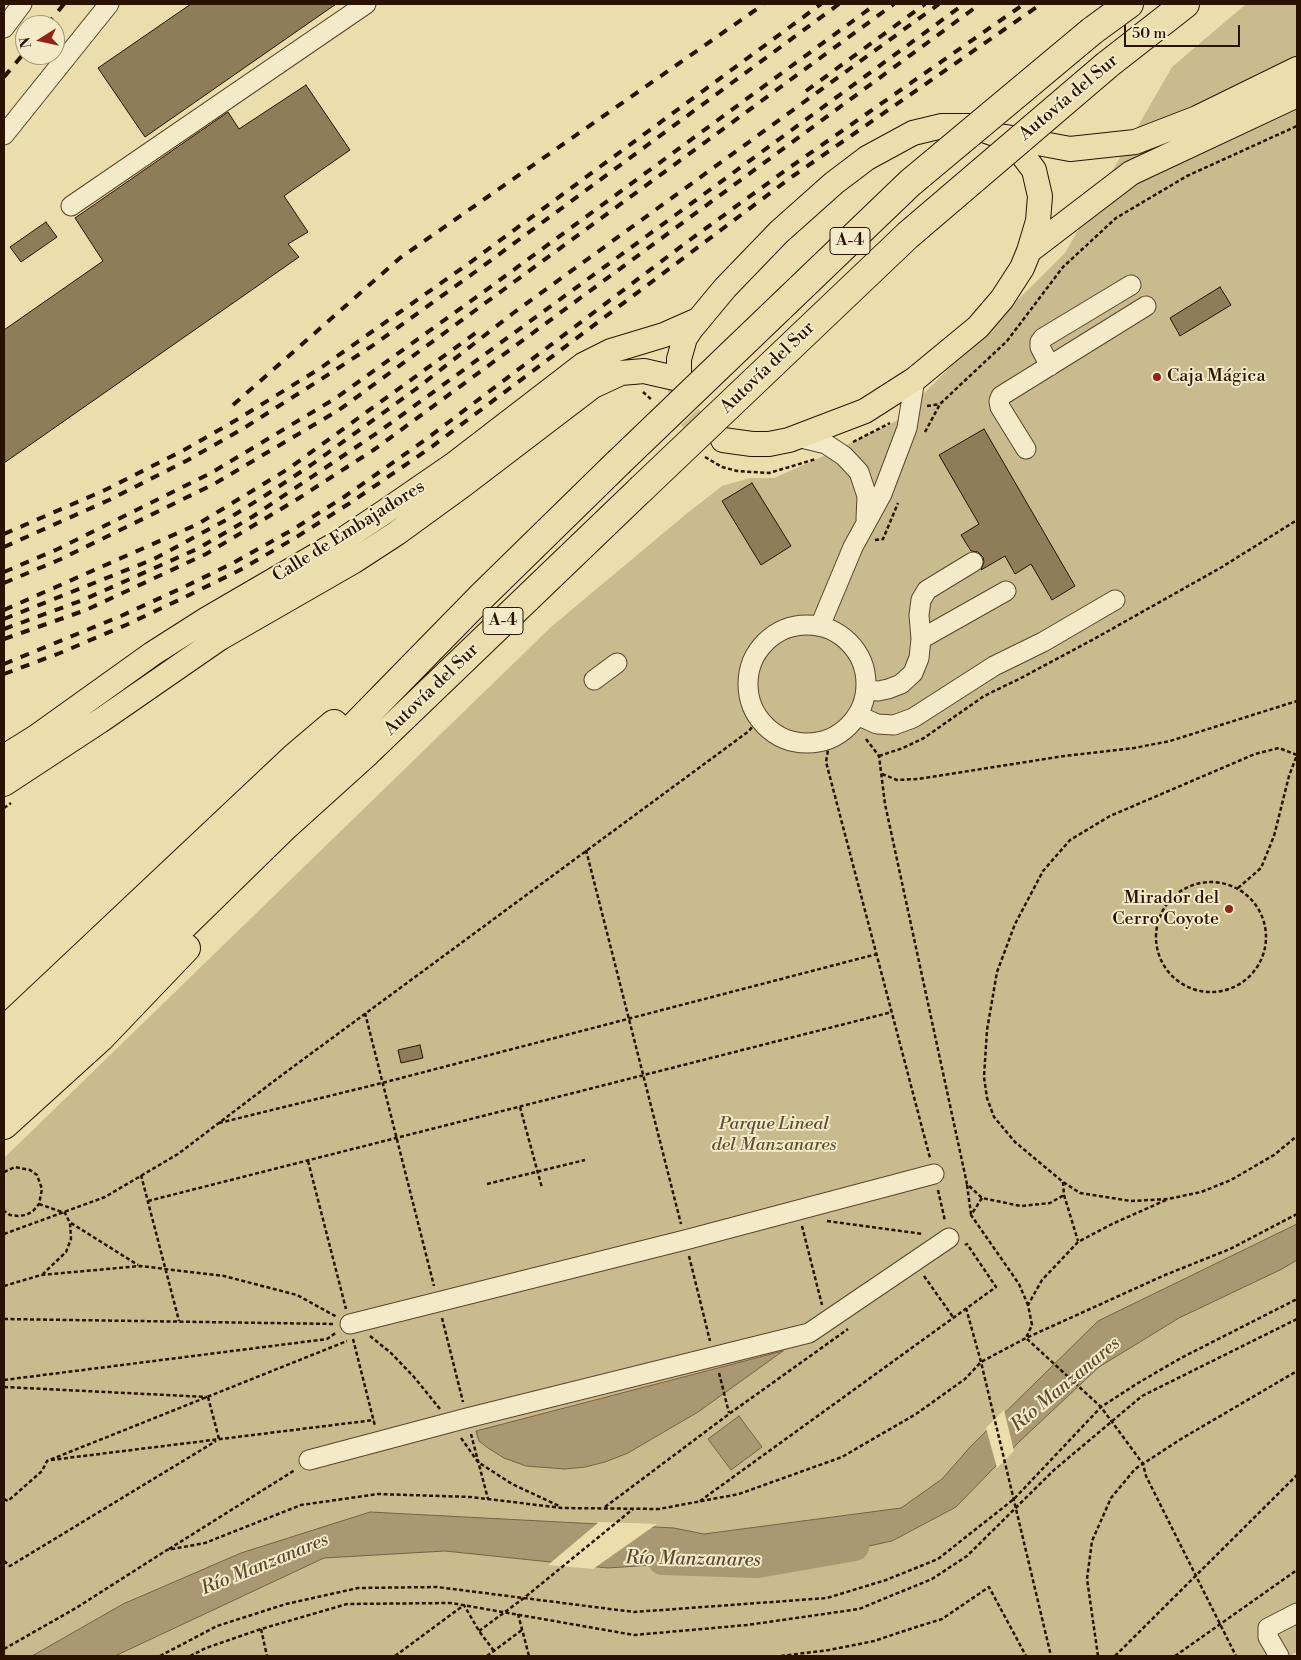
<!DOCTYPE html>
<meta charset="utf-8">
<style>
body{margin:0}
#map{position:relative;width:1301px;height:1660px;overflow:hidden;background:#ebdeac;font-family:"Libre Bodoni",serif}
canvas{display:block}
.frame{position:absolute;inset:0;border:5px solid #2b1100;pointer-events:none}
.north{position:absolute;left:15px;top:15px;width:50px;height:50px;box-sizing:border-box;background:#f2eac9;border:1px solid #a29379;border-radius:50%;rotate:260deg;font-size:14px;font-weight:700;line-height:20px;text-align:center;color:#2b1100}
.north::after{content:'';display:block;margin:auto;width:18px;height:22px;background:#8f2418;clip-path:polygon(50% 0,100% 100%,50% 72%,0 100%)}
.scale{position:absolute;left:1124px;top:25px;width:116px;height:22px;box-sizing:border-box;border:2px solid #2b1100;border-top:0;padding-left:6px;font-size:15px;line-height:18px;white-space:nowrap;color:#2b1100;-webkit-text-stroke:4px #f2eac9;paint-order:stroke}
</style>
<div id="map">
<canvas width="1301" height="1660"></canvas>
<div class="frame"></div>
<div class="north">N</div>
<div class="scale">50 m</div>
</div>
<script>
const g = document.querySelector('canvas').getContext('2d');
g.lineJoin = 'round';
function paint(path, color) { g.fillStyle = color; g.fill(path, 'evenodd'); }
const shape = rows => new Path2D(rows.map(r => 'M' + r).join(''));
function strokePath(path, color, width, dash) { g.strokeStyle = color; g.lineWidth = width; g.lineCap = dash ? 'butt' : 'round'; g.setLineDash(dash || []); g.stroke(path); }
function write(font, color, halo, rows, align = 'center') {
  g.font = font + ' "Libre Bodoni",serif'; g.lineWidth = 4; g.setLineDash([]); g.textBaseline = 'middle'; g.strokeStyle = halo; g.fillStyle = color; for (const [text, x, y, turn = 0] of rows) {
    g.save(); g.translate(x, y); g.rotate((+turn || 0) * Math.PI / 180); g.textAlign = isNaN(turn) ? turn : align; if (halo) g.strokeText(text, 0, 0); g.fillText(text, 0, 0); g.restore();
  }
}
paint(shape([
 [1246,4,1297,4,1297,1652,1290,1656,4,1656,4,1158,551,627,685,515,722,486,750,478,774,478,828,454,896,421,1065,253,1172,67]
]), '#cabb8f');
const water = shape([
 [1297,1224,1297,1260,1282,1269,1179,1318,1099,1367,1020,1441,956,1507,892,1541,841,1552,608,1568,445,1551,324,1558,115,1656,32,1656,123,1604,241,1553,370,1512,674,1528,704,1534,901,1508,942,1479,971,1446,1098,1321,1297,1224],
 [783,1351,698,1412,628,1453,605,1462,585,1467,565,1469,526,1466,504,1458,488,1448,479,1441,476,1431,783,1351],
 [739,1416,762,1447,731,1470,708,1439,739,1416]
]);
paint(water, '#aa9872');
strokePath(water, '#776244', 1);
paint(shape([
 [1004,1410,1014,1451,997,1468,986,1428],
 [599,1522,657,1524,593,1569,548,1565]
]), '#ebdeac');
strokePath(shape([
 [662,1561,758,1564,855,1547]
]), '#aa9872', 28);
const building = shape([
 [191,4,336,4,145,137,98,68,191,4],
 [306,85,350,150,284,196,308,232,288,244,299,257,4,463,4,330,103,261,75,218,228,112,239,129,306,85],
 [46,222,57,237,21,262,10,247,46,222],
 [1220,287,1231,305,1180,336,1170,318,1220,287],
 [984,429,1075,586,1052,600,1031,564,1015,574,1005,556,981,570,984,562,983,557,978,552,971,551,961,535,979,524,939,455,984,429],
 [752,483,791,546,761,565,722,501,752,483],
 [420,1045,423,1058,401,1063,398,1050,420,1045]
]);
paint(building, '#8f7c59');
strokePath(building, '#2b1100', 1);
strokePath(shape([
 [679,383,681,398,689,416,703,431,718,438]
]), '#cebf92', 24, [24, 12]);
const minor = shape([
 [4,28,22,4],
 [4,135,109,4],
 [71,206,366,4],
 [1050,366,1040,347,1040,342,1043,338,1131,285],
 [797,437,826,444,844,456,859,472,867,496,866,519],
 [1026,449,1000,407,999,401,1001,396,1146,306],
 '748 684a59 59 0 1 1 118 0a59 59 0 1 1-118 0Z',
 [820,626,853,547,882,494,907,428,915,379],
 [921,639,1006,591],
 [594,680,617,663],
 [866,690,878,691,888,689,901,684,913,673,919,658,921,639,919,615,921,600,927,590,973,562],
 [857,715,877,724,894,725,913,718,994,666,1043,642,1115,600],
 [350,1324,685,1240,934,1174],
 [309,1460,467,1418,809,1333,949,1238],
 [1279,1656,1268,1637,1268,1628,1297,1613]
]);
const major = shape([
 [1006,137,1070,149,1135,142,1197,118,1297,69],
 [1029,251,1131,173,1297,95],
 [4,757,36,737,152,654,207,619,341,541,386,511,453,465,583,365,611,351,664,335,698,320],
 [4,784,100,721,220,638,354,561,397,533,463,485,593,386,621,373,644,371,679,379,679,359,685,338,691,329,725,288,779,232,834,183,867,158,913,133,942,126,972,126,1003,137,1021,153,1034,170,1040,196,1038,221,1029,251,1022,268,1002,299,978,327,915,379,865,411,789,440,769,444,752,444,723,440]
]);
const highway = shape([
 [1092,31,1129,4],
 [1107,65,1185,4],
 [4,1031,294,758,334,724],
 [4,1062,142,934,302,780,482,596,618,463],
 [4,1092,106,1001,285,826,367,752,640,490],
 [4,1125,100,1038,186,948]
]);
strokePath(minor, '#5b442b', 21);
strokePath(major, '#2b1100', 26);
strokePath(highway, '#2b1100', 30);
strokePath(shape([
 [643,392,652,400],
 [927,406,940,404],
 [925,432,940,404,1007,341,1063,267,1116,218,1187,176,1297,126],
 [853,442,890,423],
 [705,457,722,467,737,471,769,473,816,459],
 [875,540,883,539,898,503],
 [830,738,826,762,930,1158],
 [866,739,879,756,885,804,967,1184,982,1198,1021,1206,1050,1203,1064,1195],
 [879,756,903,748,924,738,984,696,1021,678,1094,639,1222,567,1297,520],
 [882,774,897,780,918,779,1064,756,1134,748,1170,741,1297,701],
 [4,808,11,803],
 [586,850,681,1224],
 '1156 937a55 55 0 1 1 110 0a55 55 0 1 1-110 0Z',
 [1238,888,1261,868,1274,836,1289,776,1297,755,1279,748,1255,754,1110,816,1070,840,1043,871,1015,924,997,972,987,1030,984,1077,987,1098,994,1117,1015,1142,1063,1182,1080,1193,1131,1201,1168,1199,1201,1192,1231,1180,1274,1155,1297,1136],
 [365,1013,434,1286],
 [520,1107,542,1188],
 [219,1123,382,1083,877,954],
 [308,1161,346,1309],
 [4,1172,15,1167,30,1170,37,1175,42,1189,39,1204,33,1211,26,1215,18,1216,10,1215,4,1211],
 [141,1175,179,1321],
 [1063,1182,1064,1195,1078,1241],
 [487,1184,585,1160],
 [967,1185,971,1214],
 [938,1190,945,1221],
 [982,1198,971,1215,1019,1284,1028,1305],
 [1166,1200,1112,1224,1078,1242,1042,1280,1028,1305,1032,1325,1026,1338,1101,1407,1143,1464,1146,1476,1236,1656],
 [148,1201,892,1012],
 [39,1204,65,1213,70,1223,71,1239,66,1252,43,1274],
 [827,1221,923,1234],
 [71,1223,138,1265],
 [802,1226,822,1305],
 [4,1234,105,1197,178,1154,282,1075,749,731,759,718],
 [689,1256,710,1341],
 [924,1276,953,1317],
 [4,1286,41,1275,140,1266,224,1276,297,1295,337,1317],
 [966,1308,981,1362,1051,1656],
 [442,1318,463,1402],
 [4,1319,335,1324],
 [370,1336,391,1353,414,1377,440,1409],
 [353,1339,375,1426],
 [719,1373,729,1413],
 [4,1380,327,1339,337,1332],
 [4,1387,207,1397],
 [208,1397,219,1439],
 [471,1434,488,1499],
 [461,1438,478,1462,512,1484,559,1506],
 [51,1460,374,1420],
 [4,1499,8,1501,42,1471,47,1461,347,1341],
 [700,1501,996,1287,967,1244,965,1245],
 [605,1507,729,1414,848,1329],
 [169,1549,295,1470],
 [4,1561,10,1566,216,1441],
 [518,1614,529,1656],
 [261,1629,267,1656],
 [479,1631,524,1598,633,1509],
 [4,1649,76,1608,167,1550,205,1543,301,1505,378,1494,471,1497,562,1508,659,1509,739,1494,842,1457,916,1414,965,1379,981,1362,1026,1338,1165,1275,1230,1249,1297,1214],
 [160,1656,217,1626,286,1604,358,1588,437,1587,634,1612,827,1598,886,1580,938,1559,1014,1499,1101,1407,1138,1383,1181,1358,1297,1299],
 [190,1656,206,1648,261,1629,347,1604,451,1603,634,1635,747,1625,859,1609,932,1579,967,1556,1054,1470,1142,1396,1297,1319],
 [395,1656,464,1605,479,1631,494,1651],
 [487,1656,522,1630],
 [781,1656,829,1650,874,1641,910,1629,942,1619,989,1587,1026,1656],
 [1098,1656,1087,1579,1092,1541,1111,1498,1135,1469,1181,1439,1297,1371],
 [1115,1656,1297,1475],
 [1175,1656,1297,1570]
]), '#2b1100', 2.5, [4, 2.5]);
strokePath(minor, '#f2eac9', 19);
strokePath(major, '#ebdeac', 24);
strokePath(highway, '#ebdeac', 28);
strokePath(shape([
 [47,25,64,4],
 [4,77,25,52],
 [806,91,925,4],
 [233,405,400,258,764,4],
 [4,534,105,490,184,450,238,419,319,369,468,264,821,4],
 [4,547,109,500,188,460,244,428,323,378,372,346,475,272,839,4],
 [4,572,58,549,211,473,336,398,493,285,876,4],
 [4,583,61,559,214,484,339,410,894,4],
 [4,610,198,524,288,469,477,332],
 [4,619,154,559,226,520,266,495,311,465,416,389,512,314,939,4],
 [4,629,83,600,197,549,252,517,380,431,964,4],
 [4,639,86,610,206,554,296,500,375,449,980,4],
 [4,664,121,616,182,588,233,563,292,530,344,497,425,440,687,242,786,170,1024,4],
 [4,674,60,653,126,625,185,597,238,571,295,538,350,503,430,448,793,176,1041,4]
]), '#2b1100', 4, [9, 9]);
const highwayBridge = shape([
 [618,463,910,183,1092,31],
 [640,490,908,235,1107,65]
]);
strokePath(highwayBridge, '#2b1100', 30, []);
strokePath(highwayBridge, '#ebdeac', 28);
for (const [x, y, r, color] of [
 [1157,377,5,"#8f2418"],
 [1229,909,5,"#8f2418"]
]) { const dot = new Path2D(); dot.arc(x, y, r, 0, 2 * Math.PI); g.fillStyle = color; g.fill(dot); strokePath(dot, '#f2eac9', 2); }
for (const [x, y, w] of [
 [850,241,40],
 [503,621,40]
]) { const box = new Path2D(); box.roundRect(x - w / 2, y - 13.5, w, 27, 4); g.fillStyle = '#f2eac9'; g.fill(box); strokePath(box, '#2b1100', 1); }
write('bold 16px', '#2b1100', null, [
 ["A-4",850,241],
 ["A-4",503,621]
]);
write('18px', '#2b1100', '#f2eac9', [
 ["Autovía del Sur",1069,98,-40],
 ["Autovía del Sur",768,368,-44],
 ["Calle de Embajadores",349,532,-32],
 ["Autovía del Sur",432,690,-44]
]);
write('18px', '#2b1100', '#f2eac9', [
 ["Caja Mágica",1167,377],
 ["Mirador del",1219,899,"right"],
 ["Cerro Coyote",1219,920,"right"]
], 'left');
write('italic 18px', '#634c32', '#f2eac9', [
 ["Parque Lineal",774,1125],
 ["del Manzanares",774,1146]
]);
write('italic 19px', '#5e472e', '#f2eac9', [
 ["Río Manzanares",1066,1385,-40],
 ["Río Manzanares",693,1560,1],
 ["Río Manzanares",265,1565,-22]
]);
</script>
